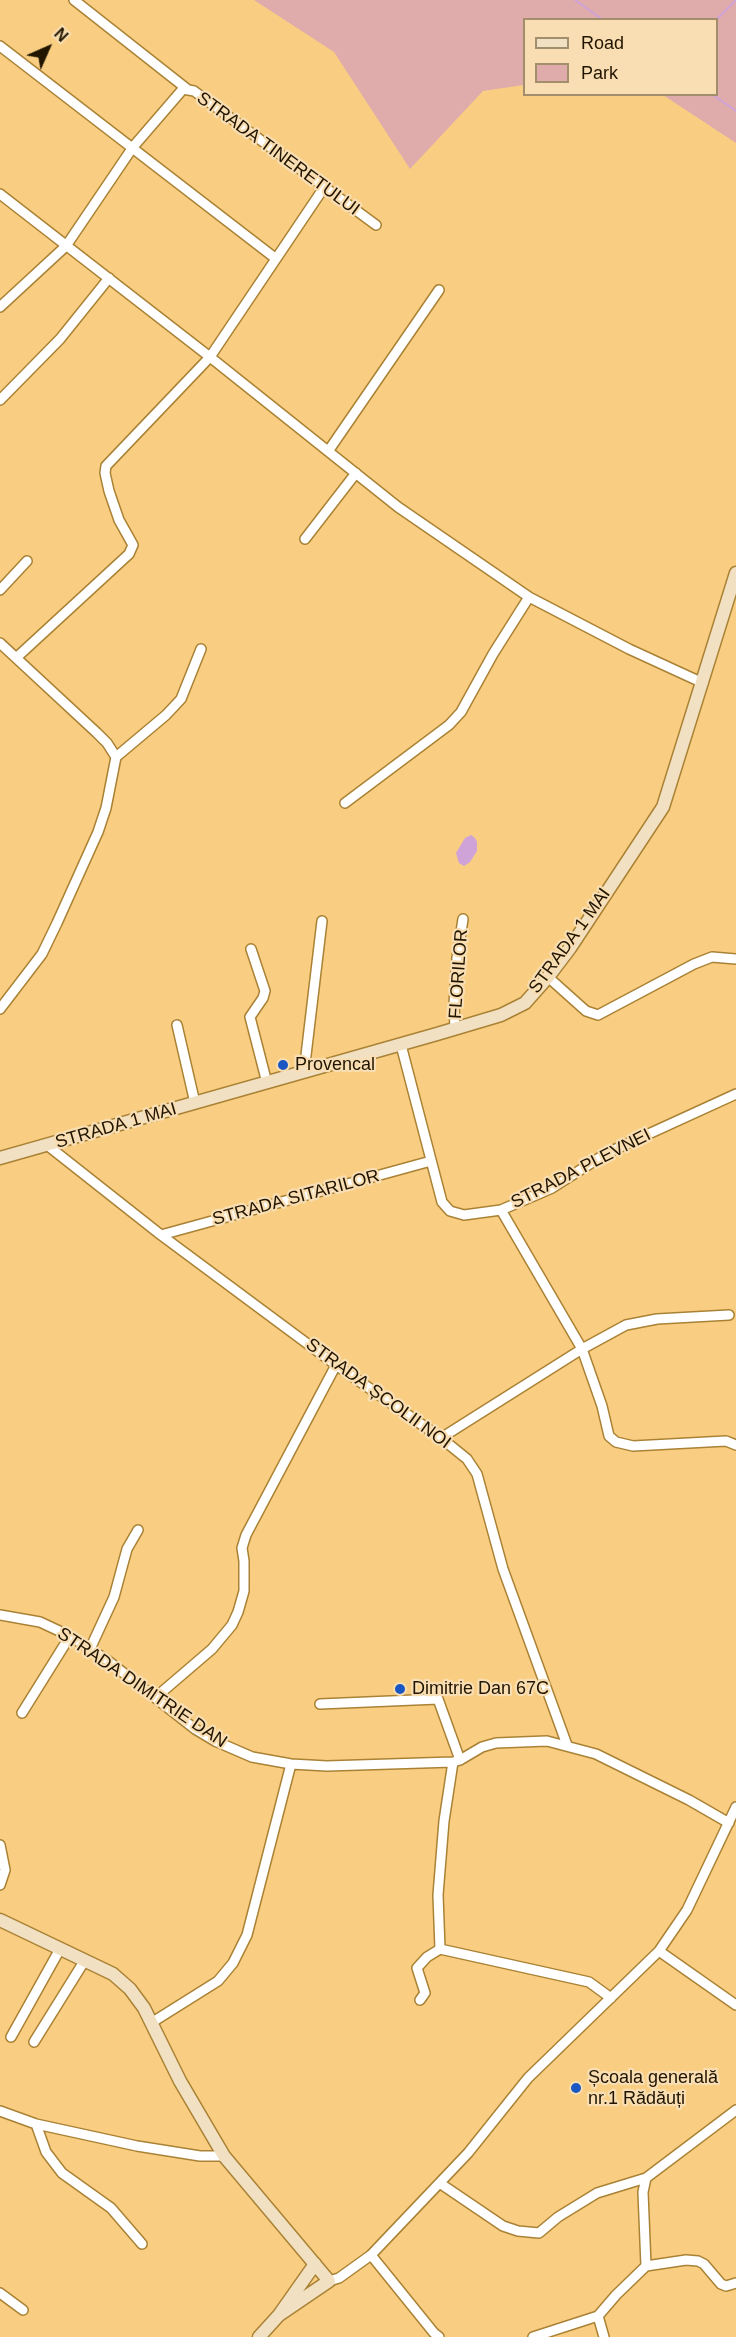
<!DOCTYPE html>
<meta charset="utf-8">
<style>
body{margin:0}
#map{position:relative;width:736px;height:2337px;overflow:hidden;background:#f9ce82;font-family:Helvetica,sans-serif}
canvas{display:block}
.legend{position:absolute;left:523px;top:18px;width:195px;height:78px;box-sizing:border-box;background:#f8deb2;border:2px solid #a28e6b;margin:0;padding:8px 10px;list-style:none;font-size:18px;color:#221500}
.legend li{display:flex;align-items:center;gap:12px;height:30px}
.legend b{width:30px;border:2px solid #a28e6b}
.north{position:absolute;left:18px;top:18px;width:60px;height:60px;-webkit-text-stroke:4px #f8deb2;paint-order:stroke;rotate:45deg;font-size:16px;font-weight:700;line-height:24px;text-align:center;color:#221500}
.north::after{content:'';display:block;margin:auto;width:21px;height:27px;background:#221500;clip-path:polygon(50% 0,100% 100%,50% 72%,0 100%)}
</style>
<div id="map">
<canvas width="736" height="2337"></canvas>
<ul class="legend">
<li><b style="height:8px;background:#f1e1c2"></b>Road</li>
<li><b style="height:16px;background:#dfacab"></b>Park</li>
</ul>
<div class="north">N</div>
</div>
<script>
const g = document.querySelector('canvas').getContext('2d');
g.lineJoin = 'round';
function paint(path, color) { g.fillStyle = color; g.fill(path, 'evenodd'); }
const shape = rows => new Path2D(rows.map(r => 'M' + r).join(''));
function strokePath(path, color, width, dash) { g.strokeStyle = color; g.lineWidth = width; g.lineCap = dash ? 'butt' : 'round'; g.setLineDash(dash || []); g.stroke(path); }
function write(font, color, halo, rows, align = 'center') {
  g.font = font + ' Helvetica,sans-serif'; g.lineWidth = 4.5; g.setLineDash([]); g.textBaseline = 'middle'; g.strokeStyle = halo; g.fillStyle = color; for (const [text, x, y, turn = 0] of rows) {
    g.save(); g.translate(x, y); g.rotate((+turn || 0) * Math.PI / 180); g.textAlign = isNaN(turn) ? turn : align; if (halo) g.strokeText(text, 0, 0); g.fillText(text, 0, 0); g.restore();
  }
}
paint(shape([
 [254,0,736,0,736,143,663,95,716,94,716,20,524,20,524,85,483,91,410,169,334,52]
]), '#dfacab');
paint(shape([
 [471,835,475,838,477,842,477,851,470,862,464,866,459,863,456,853,465,838]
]), '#cfa3d7');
strokePath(shape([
 [575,0,603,20],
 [716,20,736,0],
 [712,94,736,111]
]), '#cfa3d7', 2);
const street = shape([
 [74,0,187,89],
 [0,46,275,258],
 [0,194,210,357,398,507,529,597,629,649,703,683],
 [0,307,66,246,133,147,183,89,194,91,376,225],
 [0,400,60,339,109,278],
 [329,450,439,290],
 [305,539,356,473],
 [0,590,27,561],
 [0,643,97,733,107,743,116,757,106,808,98,832,57,923,42,954,0,1009],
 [16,658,129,554,133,545,119,520,109,491,105,473,106,466,210,357,325,186],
 [116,757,166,715,181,699,201,649],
 [345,803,449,725,461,712,493,654,529,597],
 [251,949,265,991,263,998,250,1017,267,1083],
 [548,977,586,1011,598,1015,694,964,712,957,736,959],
 [177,1025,195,1103],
 [455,1029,454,1004,457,958,463,919],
 [401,1045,442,1202,450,1211,464,1215,501,1210,552,1188,607,1153,736,1094],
 [304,1072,322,921],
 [47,1145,161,1235,336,1365,441,1438,467,1459,477,1474,503,1569,567,1745],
 [501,1210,582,1349,602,1406,609,1436,616,1442,633,1446,726,1441,736,1445],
 [161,1235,431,1161],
 [441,1438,582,1349,626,1325,657,1319,729,1315],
 [0,1615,40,1622,70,1636,107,1660,195,1729,215,1741,252,1757,291,1764,327,1766,453,1762,460,1760,482,1747,496,1743,547,1741,596,1754,689,1800,729,1823],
 [90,1649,114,1597,127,1549,138,1530],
 [156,1697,212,1649,232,1625,238,1612,244,1591,244,1561,242,1548,246,1535,336,1365],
 [320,1704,438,1699,460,1760],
 [22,1713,70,1636],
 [453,1762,444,1821,438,1895,440,1949,589,1982,611,1998],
 [0,1845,5,1870,0,1885],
 [659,1951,736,2005],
 [420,2000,425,1993,417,1968,427,1957,440,1949],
 [151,2023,218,1981,233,1963,247,1935,291,1764],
 [11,2037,60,1949],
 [34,2042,85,1960],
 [0,2111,36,2124,137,2146,200,2156,224,2156],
 [36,2124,46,2152,62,2173,111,2208,142,2244],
 [441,2184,503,2226,518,2231,539,2233,558,2217,597,2193,646,2178],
 [371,2255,434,2333,439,2337],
 [646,2266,686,2260,698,2261,704,2264,721,2284,726,2286,736,2283],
 [329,2281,339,2278,371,2255,468,2153,528,2078,659,1951,687,1910,736,1807],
 [0,2293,23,2310],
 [533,2337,598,2316],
 [604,2337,598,2316,616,2295,646,2266,643,2192,646,2178,736,2110]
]);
const secondary = shape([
 [0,1158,437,1034,501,1015,525,1003,548,977,570,948,663,807,736,573],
 [0,1920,113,1974,130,1989,144,2008,180,2081,224,2156,329,2281,279,2315],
 [259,2337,279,2315,315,2264]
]);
strokePath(street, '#aa8235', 12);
strokePath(secondary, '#aa8235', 15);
strokePath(street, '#fff', 9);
strokePath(secondary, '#f1e1c2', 12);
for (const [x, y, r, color] of [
 [283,1065,6,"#1a57c3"],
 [400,1689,6,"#1a57c3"],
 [576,2088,6,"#1a57c3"]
]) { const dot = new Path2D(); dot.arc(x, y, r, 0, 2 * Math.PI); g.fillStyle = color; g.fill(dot); strokePath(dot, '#f8deb2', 2); }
write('18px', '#221500', '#f8deb2', [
 ["STRADA TINERETULUI",278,154,36],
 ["STRADA 1 MAI",570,941,-54],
 ["FLORILOR",459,974,-86],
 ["STRADA 1 MAI",116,1126,-16],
 ["STRADA PLEVNEI",581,1169,-27],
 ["STRADA SITARILOR",296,1198,-15],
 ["STRADA ȘCOLII NOI",378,1394,36],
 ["STRADA DIMITRIE DAN",142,1688,34]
]);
write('18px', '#221500', '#f8deb2', [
 ["Provencal",295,1065],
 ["Dimitrie Dan 67C",412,1689],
 ["Școala generală",588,2078],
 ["nr.1 Rădăuți",588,2099]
], 'left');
</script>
